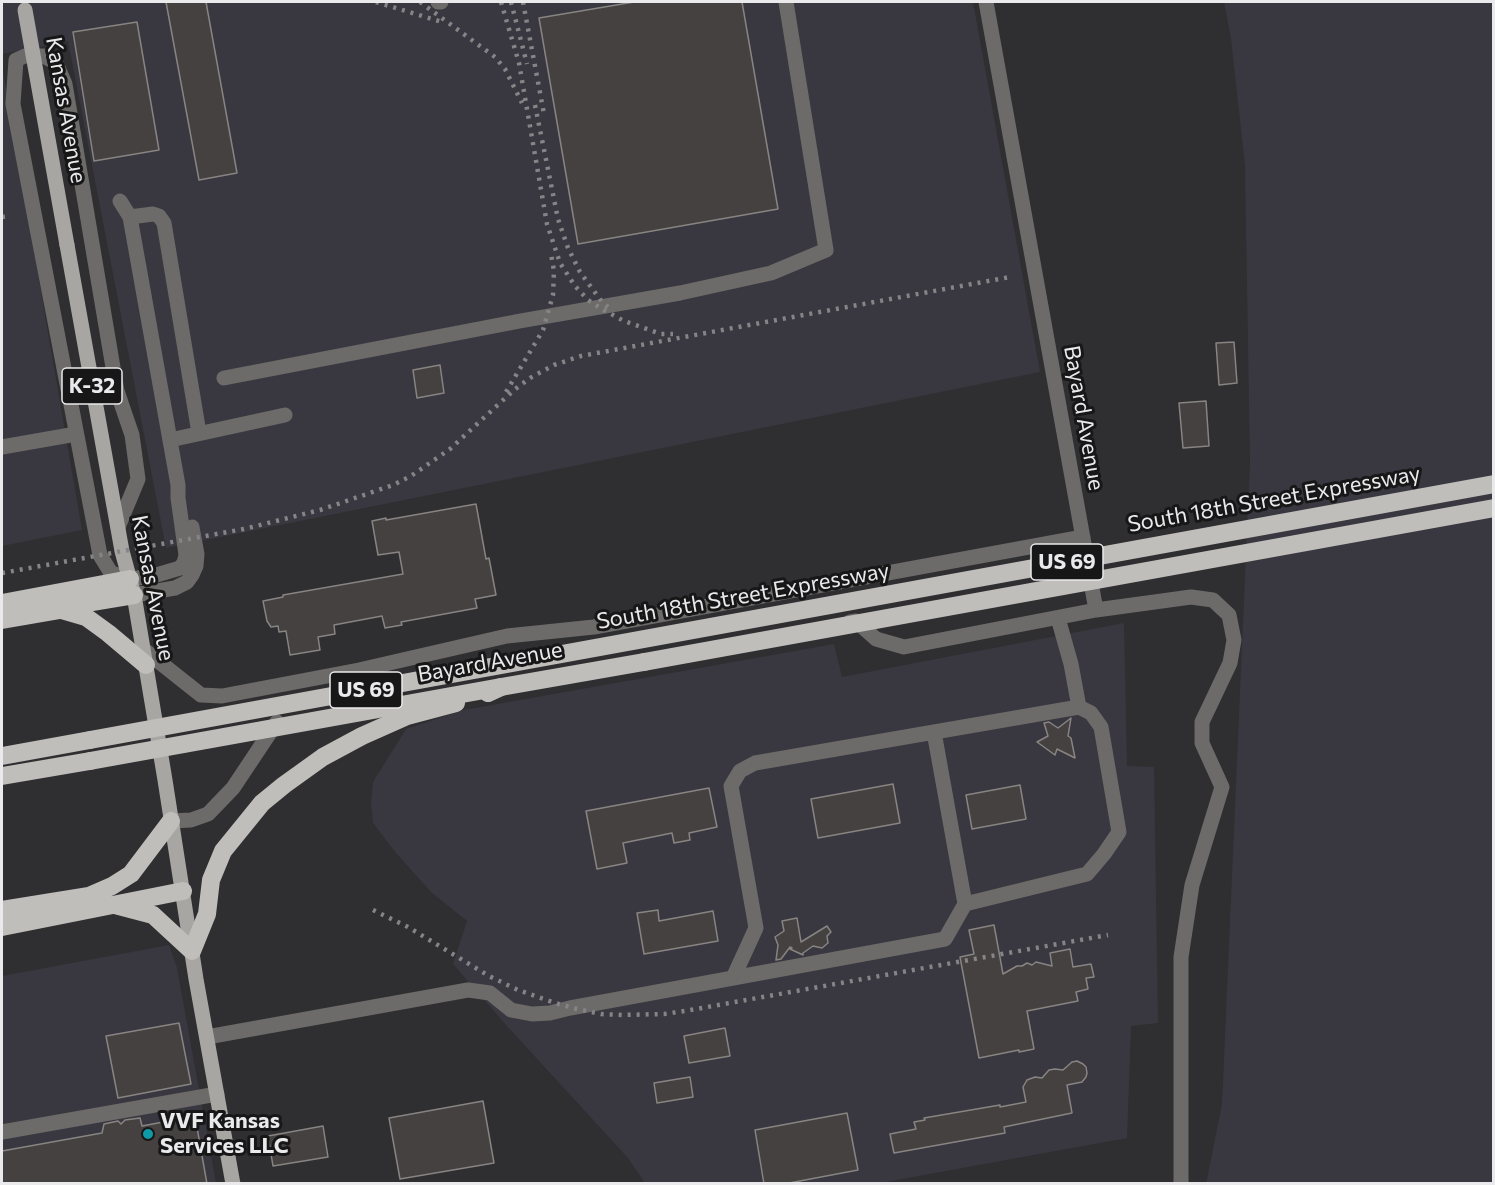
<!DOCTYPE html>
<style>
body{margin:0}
#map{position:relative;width:1495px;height:1185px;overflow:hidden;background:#2f2e31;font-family:Commissioner,sans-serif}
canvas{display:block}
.frame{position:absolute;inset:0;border:3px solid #eaeaec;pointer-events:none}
</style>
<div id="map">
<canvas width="1495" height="1185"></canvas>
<div class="frame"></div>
</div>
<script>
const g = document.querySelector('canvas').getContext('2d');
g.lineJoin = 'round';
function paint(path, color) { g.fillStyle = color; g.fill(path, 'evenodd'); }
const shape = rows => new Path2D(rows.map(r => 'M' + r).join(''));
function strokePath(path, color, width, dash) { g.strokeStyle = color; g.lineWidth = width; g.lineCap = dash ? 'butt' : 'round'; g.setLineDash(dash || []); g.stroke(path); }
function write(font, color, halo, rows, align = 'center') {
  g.font = font + ' Commissioner,sans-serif'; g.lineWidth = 6; g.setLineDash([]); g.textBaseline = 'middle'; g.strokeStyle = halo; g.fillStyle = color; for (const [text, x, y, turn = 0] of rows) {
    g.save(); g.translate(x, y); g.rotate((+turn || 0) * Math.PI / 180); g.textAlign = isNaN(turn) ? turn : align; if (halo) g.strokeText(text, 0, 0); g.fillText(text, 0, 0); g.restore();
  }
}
paint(shape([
 [2,2,973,2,1040,372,166,548,68,41,2,54],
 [1224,2,1493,2,1493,1183,1206,1184,1222,1104,1250,463,1245,165,1231,39],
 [2,65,82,530,2,546],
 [1124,623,1127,766,1154,767,1158,1023,1131,1026,1127,1138,880,1183,645,1183,628,1158,507,1026,453,964,467,921,431,892,396,853,373,823,371,803,373,782,406,729,464,710,834,644,842,677],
 [169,945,177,968,216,1183,2,1184,2,976]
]), '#393840');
const building = shape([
 [166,2,206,2,237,173,199,180,166,2],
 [634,2,742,2,778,209,578,244,539,18,634,2],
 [137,22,159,150,94,161,73,32,137,22],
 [1234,342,1237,383,1219,385,1216,343,1234,342],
 [440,365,444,393,417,398,413,370,440,365],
 [1206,401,1209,446,1183,448,1179,403,1206,401],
 [476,504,486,559,489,558,496,595,475,599,477,608,401,622,402,625,385,628,382,616,334,625,335,634,318,637,320,650,290,655,286,631,279,632,278,626,271,627,267,621,263,601,283,597,283,595,403,574,399,552,378,555,372,521,386,518,386,520,476,504],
 [1071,718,1068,736,1071,738,1075,758,1057,749,1055,755,1037,742,1048,736,1044,723,1049,722,1058,728,1071,718],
 [893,784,900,823,818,838,811,799,893,784],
 [1020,785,1026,819,972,829,966,795,1020,785],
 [709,788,717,827,689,833,690,840,674,843,672,833,623,843,627,863,597,869,586,811,709,788],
 [658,910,659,921,713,911,718,941,644,954,637,913,658,910],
 [797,918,801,942,827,926,831,932,827,936,828,943,822,948,813,946,803,953,803,955,790,949,792,948,790,947,781,959,776,960,778,945,775,937,784,931,782,921,797,918],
 [994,925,1003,974,1017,966,1022,966,1027,963,1032,965,1036,962,1052,966,1050,953,1070,949,1073,967,1091,964,1094,977,1086,978,1088,989,1076,992,1078,1001,1027,1011,1034,1049,1019,1052,1019,1050,979,1058,960,957,974,954,969,930,994,925],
 [179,1023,191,1084,118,1098,106,1036,179,1023],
 [725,1028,730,1056,689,1063,684,1036,725,1028],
 [1072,1062,1077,1061,1083,1064,1086,1067,1087,1073,1086,1077,1082,1082,1067,1085,1072,1113,1004,1127,1005,1133,894,1153,890,1134,916,1129,914,1122,925,1120,924,1118,1000,1105,1000,1107,1026,1102,1023,1087,1027,1080,1035,1077,1042,1078,1049,1070,1055,1069,1063,1070,1072,1062],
 [690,1077,693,1097,657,1103,654,1083,690,1077],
 [483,1101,494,1163,400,1179,389,1118,483,1101],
 [847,1113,858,1170,784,1184,764,1184,755,1130,847,1113],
 [195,1116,207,1184,2,1184,2,1151,102,1133,104,1124,118,1121,121,1124,125,1120,140,1118,142,1126,195,1116],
 [323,1126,328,1157,273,1166,268,1136,323,1126]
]);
paint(building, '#454140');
strokePath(building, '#878482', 1.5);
strokePath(shape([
 [438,2,441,2],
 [130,217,153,214,159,216,164,223,199,433],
 [224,378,520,321,680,293,771,273,826,250,786,2],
 [170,440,285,415],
 [2,447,76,434],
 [118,527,138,479,132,435,117,391,65,84,56,63,44,56,25,56,16,60,13,104,100,555,111,573,130,579,153,576,180,568,184,563,186,555,178,498,178,485,130,217,120,201],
 [134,595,175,588,187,582,192,575,196,566,197,554,192,527],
 [1096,610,1191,597,1213,600,1229,615,1234,640,1230,663,1202,722,1202,743,1222,787,1192,885,1181,957,1181,1184],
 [1058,618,1071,664,1079,707],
 [850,622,856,621,876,639,904,647,1096,610,986,2],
 [143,649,201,695,222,696,359,670,507,636,594,627,1083,537],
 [934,732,965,904],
 [171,821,191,820,208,814,233,788,277,722],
 [207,1037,468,990,490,993,511,1010,532,1014,550,1013,570,1008,945,939,965,904,1087,874,1104,854,1119,832,1101,727,1091,713,1079,707,755,763,740,771,731,786,756,928,733,978],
 [2,1132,217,1094]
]), '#6c6b69', 15);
strokePath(shape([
 [67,245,122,551,134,595,165,780,196,979,233,1184]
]), '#a8a6a3', 15);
strokePath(shape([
 [2,603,130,579],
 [62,610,86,617,108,633,146,665],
 [2,620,60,610,92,602,134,595],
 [488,693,501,687,644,662],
 [2,756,90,740],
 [2,776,90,761],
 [115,905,153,915,192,951,207,914,211,880,223,851,262,803,284,785,323,757,362,736,407,716,456,703],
 [2,910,89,896,112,886,131,874,171,821],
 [2,927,183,891]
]), '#c0beba', 18);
strokePath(shape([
 [376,2,442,22],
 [420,2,495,57,505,69,522,103],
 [501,2,519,63,547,224,560,263,575,286,588,300,602,309,624,321,661,334,673,334],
 [511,2,527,64],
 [523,2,544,114],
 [535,105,558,219,568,248,580,272,602,302,608,307],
 [2,217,8,216],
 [506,392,543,330,553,295,554,271,551,254],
 [2,573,244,529,320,510,393,485,411,476,450,449,514,390,530,378,554,365,581,356,1010,277],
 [373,910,408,927,489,976,518,990,555,1003,577,1009,601,1014,622,1015,664,1014,685,1011,1108,935]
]), '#858587', 4.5, [3, 6]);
strokePath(shape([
 [25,10,67,245]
]), '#a8a6a3', 15);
strokePath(shape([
 [644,662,1494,508],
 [90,740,1494,484],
 [90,761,501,687]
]), '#c0beba', 18);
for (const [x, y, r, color] of [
 [148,1134,6,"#0f9aa8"]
]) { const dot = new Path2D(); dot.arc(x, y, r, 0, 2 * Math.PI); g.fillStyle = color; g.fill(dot); strokePath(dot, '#171718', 2); }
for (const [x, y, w] of [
 [92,386,60],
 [1067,562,72],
 [366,690,72]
]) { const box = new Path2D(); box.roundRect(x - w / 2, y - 18, w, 36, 4.5); g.fillStyle = '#171718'; g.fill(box); strokePath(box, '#eaeaec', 1.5); }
write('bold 21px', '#eaeaec', null, [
 ["K-32",92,386],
 ["US 69",1067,562],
 ["US 69",366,690]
]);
write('22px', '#eaeaec', '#171718', [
 ["Kansas Avenue",66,110,80],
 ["Bayard Avenue",1084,418,80],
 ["South 18th Street Expressway",1274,499,-10],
 ["Kansas Avenue",153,588,79],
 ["South 18th Street Expressway",743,596,-10],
 ["Bayard Avenue",490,662,-10]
]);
write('bold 22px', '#eaeaec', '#171718', [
 ["VVF Kansas",160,1121],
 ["Services LLC",160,1146]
], 'left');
</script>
